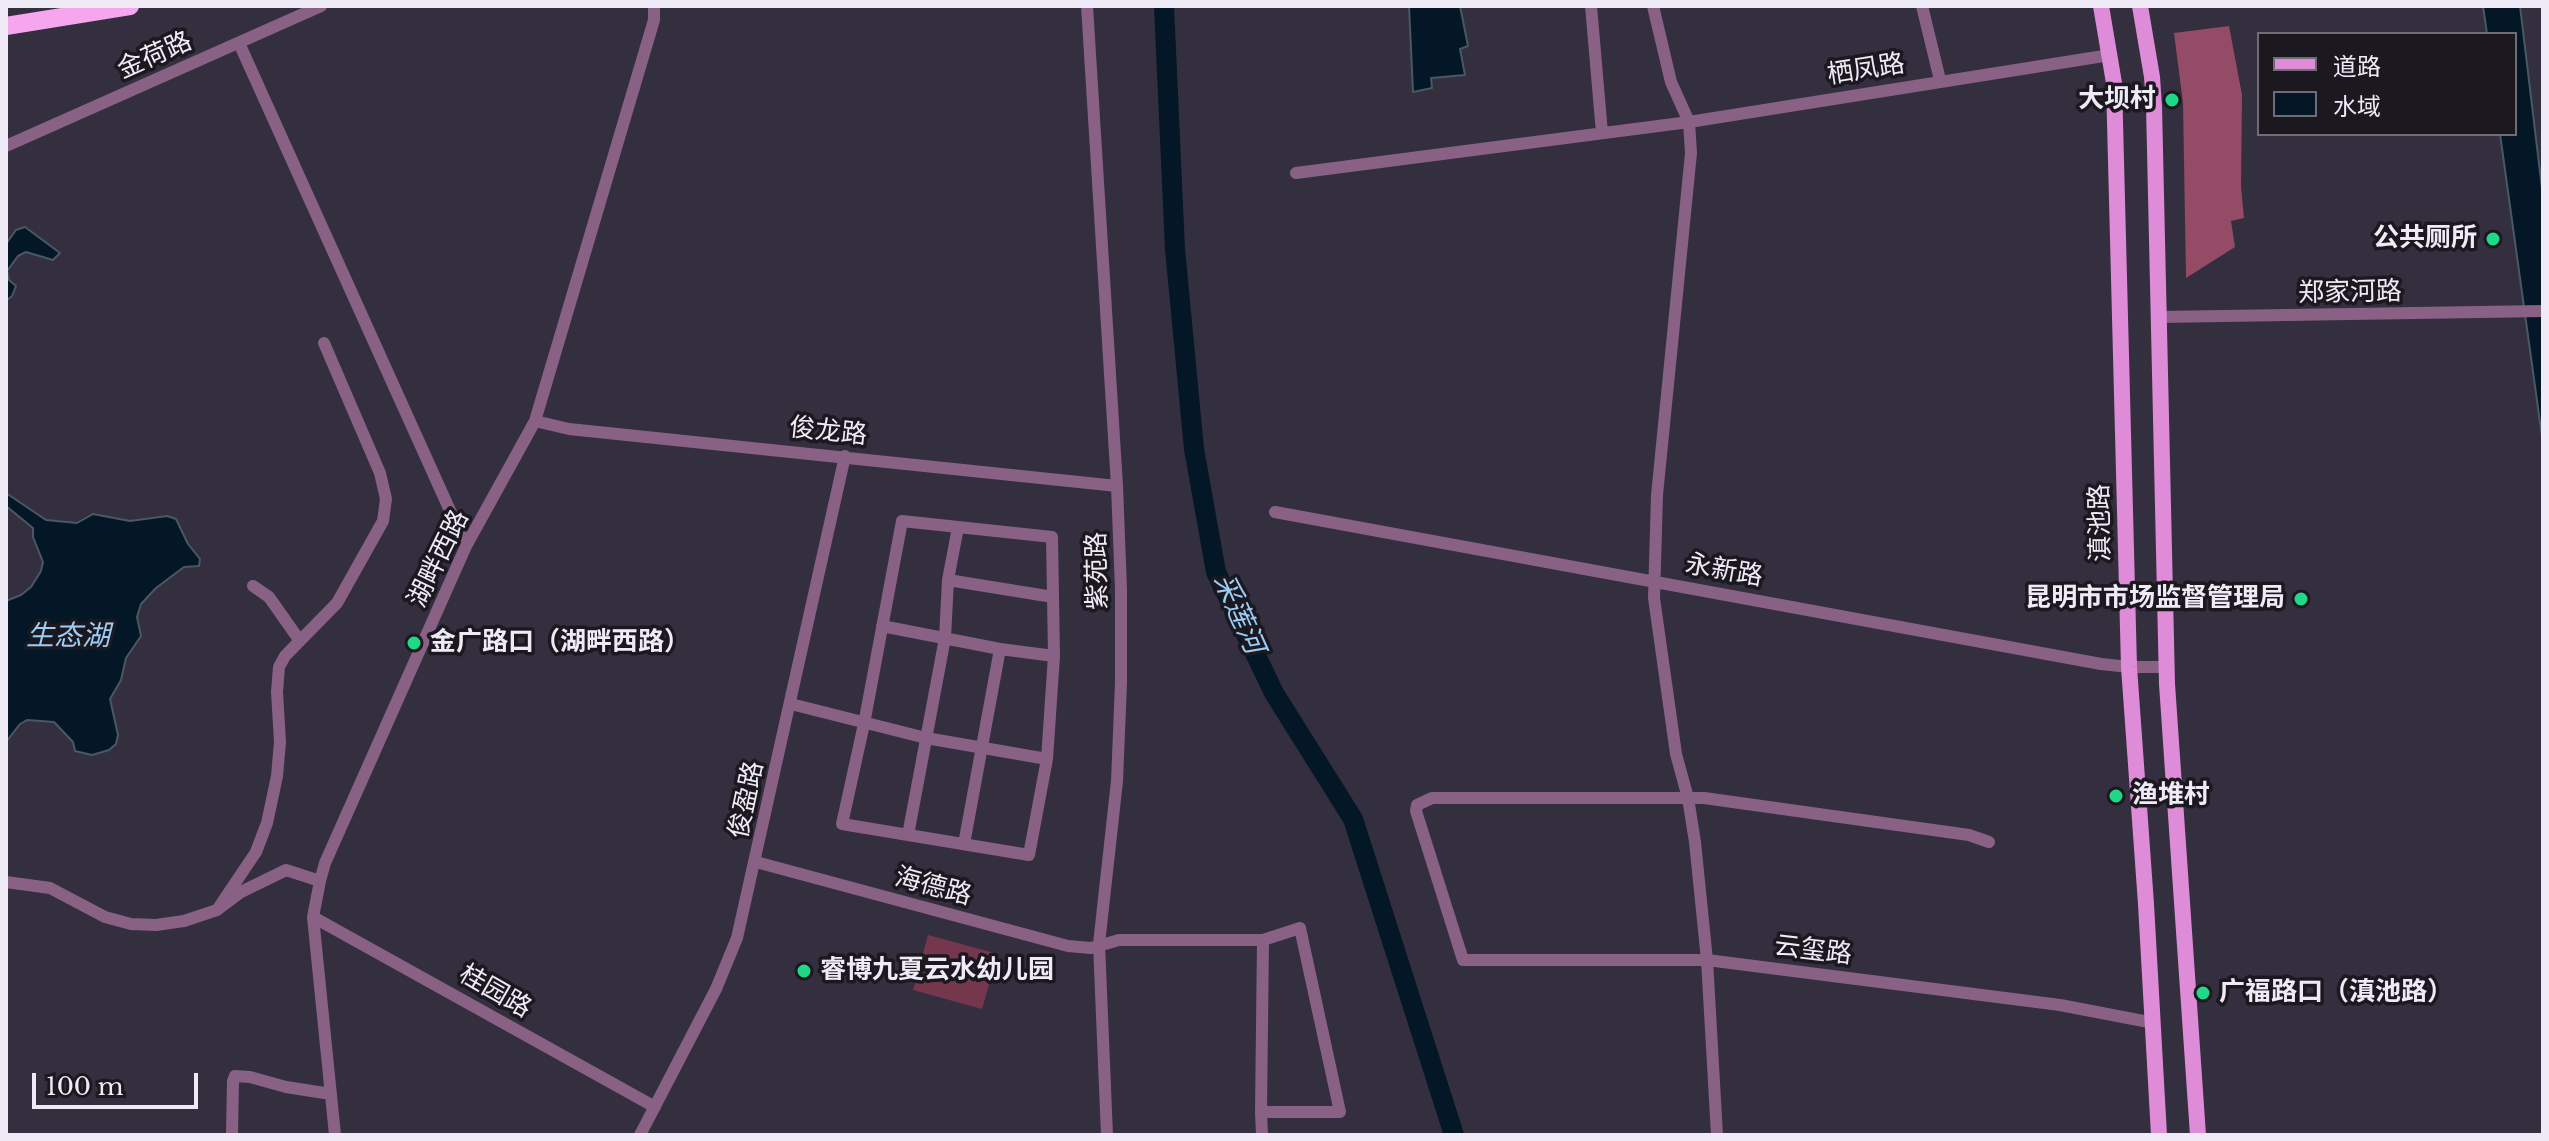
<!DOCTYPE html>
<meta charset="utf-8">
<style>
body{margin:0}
#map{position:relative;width:2549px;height:1141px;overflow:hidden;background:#342f3f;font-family:"Libre Baskerville","Noto Sans SC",serif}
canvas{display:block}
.frame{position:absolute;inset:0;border:8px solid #efebf6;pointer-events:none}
.legend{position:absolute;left:2257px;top:32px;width:260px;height:104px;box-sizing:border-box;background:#1b1820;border:2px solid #706c76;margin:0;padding:10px 14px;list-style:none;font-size:24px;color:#efebf6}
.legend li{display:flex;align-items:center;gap:16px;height:40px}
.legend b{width:40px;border:2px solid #706c76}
.scale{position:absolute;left:32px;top:1073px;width:166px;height:36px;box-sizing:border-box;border:4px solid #efebf6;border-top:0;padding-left:10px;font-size:24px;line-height:28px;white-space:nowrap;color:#efebf6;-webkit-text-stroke:6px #1b1820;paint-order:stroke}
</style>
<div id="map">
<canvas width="2549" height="1141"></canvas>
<div class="frame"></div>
<ul class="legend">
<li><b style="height:10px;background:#de8cd7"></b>道路</li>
<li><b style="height:22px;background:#031726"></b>水域</li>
</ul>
<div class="scale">100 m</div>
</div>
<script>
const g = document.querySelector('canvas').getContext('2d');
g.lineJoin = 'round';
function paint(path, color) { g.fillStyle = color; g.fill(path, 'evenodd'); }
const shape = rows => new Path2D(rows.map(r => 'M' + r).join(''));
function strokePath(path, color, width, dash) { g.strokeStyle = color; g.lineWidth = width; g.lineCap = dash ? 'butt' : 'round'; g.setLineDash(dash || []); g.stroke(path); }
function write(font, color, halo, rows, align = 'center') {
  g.font = font + ' "Libre Baskerville","Noto Sans SC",serif'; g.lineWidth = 7; g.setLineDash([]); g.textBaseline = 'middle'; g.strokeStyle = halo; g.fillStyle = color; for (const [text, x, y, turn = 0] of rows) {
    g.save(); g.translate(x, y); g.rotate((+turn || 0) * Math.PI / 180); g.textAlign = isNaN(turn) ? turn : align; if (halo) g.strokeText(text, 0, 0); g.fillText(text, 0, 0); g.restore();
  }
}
paint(shape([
 [928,935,998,954,982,1009,913,990]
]), '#75374e');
paint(shape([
 [2229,26,2242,95,2241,187,2244,218,2231,221,2235,247,2186,278,2183,103,2174,33]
]), '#944b66');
const water = shape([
 [1409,6,1460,6,1468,46,1460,49,1465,75,1431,78,1432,88,1413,92,1409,6],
 [2483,6,2520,6,2543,197,2543,444,2500,134,2515,134,2515,34,2487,34,2483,6],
 [25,227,60,253,53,260,26,252,18,256,7,271,9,280,16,286,12,296,6,301,6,244,16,230,25,227],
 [6,493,46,520,77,523,93,514,130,521,167,516,176,519,188,544,200,559,199,566,184,567,156,588,141,604,137,617,141,636,126,658,121,680,110,699,118,735,116,744,109,750,92,755,75,751,73,742,54,722,27,720,20,724,6,742,6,601,21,595,31,587,41,571,43,562,33,537,33,528,6,506,6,493]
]);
paint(water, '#031726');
strokePath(water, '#4a5764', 2);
strokePath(shape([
 [1164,6,1175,249,1194,449,1216,572,1274,693,1353,819,1454,1135]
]), '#031726', 20);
strokePath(shape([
 [1087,6,1117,486,1121,589,1121,683,1117,781,1099,944,1107,1135],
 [1591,6,1602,133],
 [1653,6,1671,82,1689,122,1691,153,1657,495,1654,598,1676,754,1688,798,1695,842,1707,960,1717,1135],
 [1922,6,1940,80],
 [239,43,466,546],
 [6,146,321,6],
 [1296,173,1689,122,2110,55],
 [2159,317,2543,311],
 [535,421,569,429,1117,486],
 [1275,512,2101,664,2129,667,2167,667],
 [902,521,1052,537,1054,656,1047,759,1029,855,842,824,864,724,902,521],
 [948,580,958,527],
 [253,586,269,597,300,641],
 [882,626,1000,649],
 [791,704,926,738,1047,759],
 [908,835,945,638,948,580,1053,597],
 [1989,842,1969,835,1704,798,1432,798,1417,805,1416,811,1463,960,1707,960,2060,1005,2154,1023],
 [964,844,1000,649,1054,656],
 [756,862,1068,946,1091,948,1119,940,1263,940],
 [6,882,50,888,105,917,131,924,156,925,184,921,217,910,241,892,286,870,320,881],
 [217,910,256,852,267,823,277,776,280,742,277,692,279,667,285,656,337,603,383,521,386,499,380,473,324,343],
 [313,917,655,1107],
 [1261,1112,1340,1112,1300,928,1263,940,1261,1112,1262,1135],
 [232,1135,233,1081,235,1076,250,1077,286,1087,331,1094],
 [335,1135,313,917,320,881,325,863,466,546,535,421,654,20,654,6],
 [640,1135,716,989,737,938,845,456]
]), '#896185', 12);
strokePath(shape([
 [2101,6,2114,83,2129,667,2146,904,2159,1135],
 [2140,6,2152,77,2154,106,2167,684,2198,1135]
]), '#de8cd7', 16);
strokePath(shape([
 [6,26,130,6]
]), '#f5a6ee', 18);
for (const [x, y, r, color] of [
 [2172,100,8,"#1dd988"],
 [2493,239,8,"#1dd988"],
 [2301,599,8,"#1dd988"],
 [414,643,8,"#1dd988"],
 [2116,796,8,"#1dd988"],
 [804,971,8,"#1dd988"],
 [2203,993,8,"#1dd988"]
]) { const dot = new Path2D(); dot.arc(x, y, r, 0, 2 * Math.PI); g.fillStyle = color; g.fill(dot); strokePath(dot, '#1b1820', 3); }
write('26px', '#efebf6', '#1b1820', [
 ["金荷路",155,56,-24],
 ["栖凤路",1866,70,-9],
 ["郑家河路",2350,293,-1],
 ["俊龙路",828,432,6],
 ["滇池路",2101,523,-91],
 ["湖畔西路",439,559,-64],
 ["紫苑路",1098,571,-91],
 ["永新路",1724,571,10],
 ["俊盈路",747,800,-78],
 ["海德路",933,887,15],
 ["云玺路",1813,951,7],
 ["桂园路",495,992,30]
]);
write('bold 26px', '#efebf6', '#1b1820', [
 ["大坝村",2156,100,"right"],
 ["公共厕所",2477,239,"right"],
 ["昆明市市场监督管理局",2285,599,"right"],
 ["金广路口（湖畔西路）",430,643],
 ["渔堆村",2132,796],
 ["睿博九夏云水幼儿园",820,971],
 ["广福路口（滇池路）",2219,993]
], 'left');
write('italic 28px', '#99cdf6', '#1b1820', [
 ["采莲河",1238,614,66],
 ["生态湖",68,637]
]);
</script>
